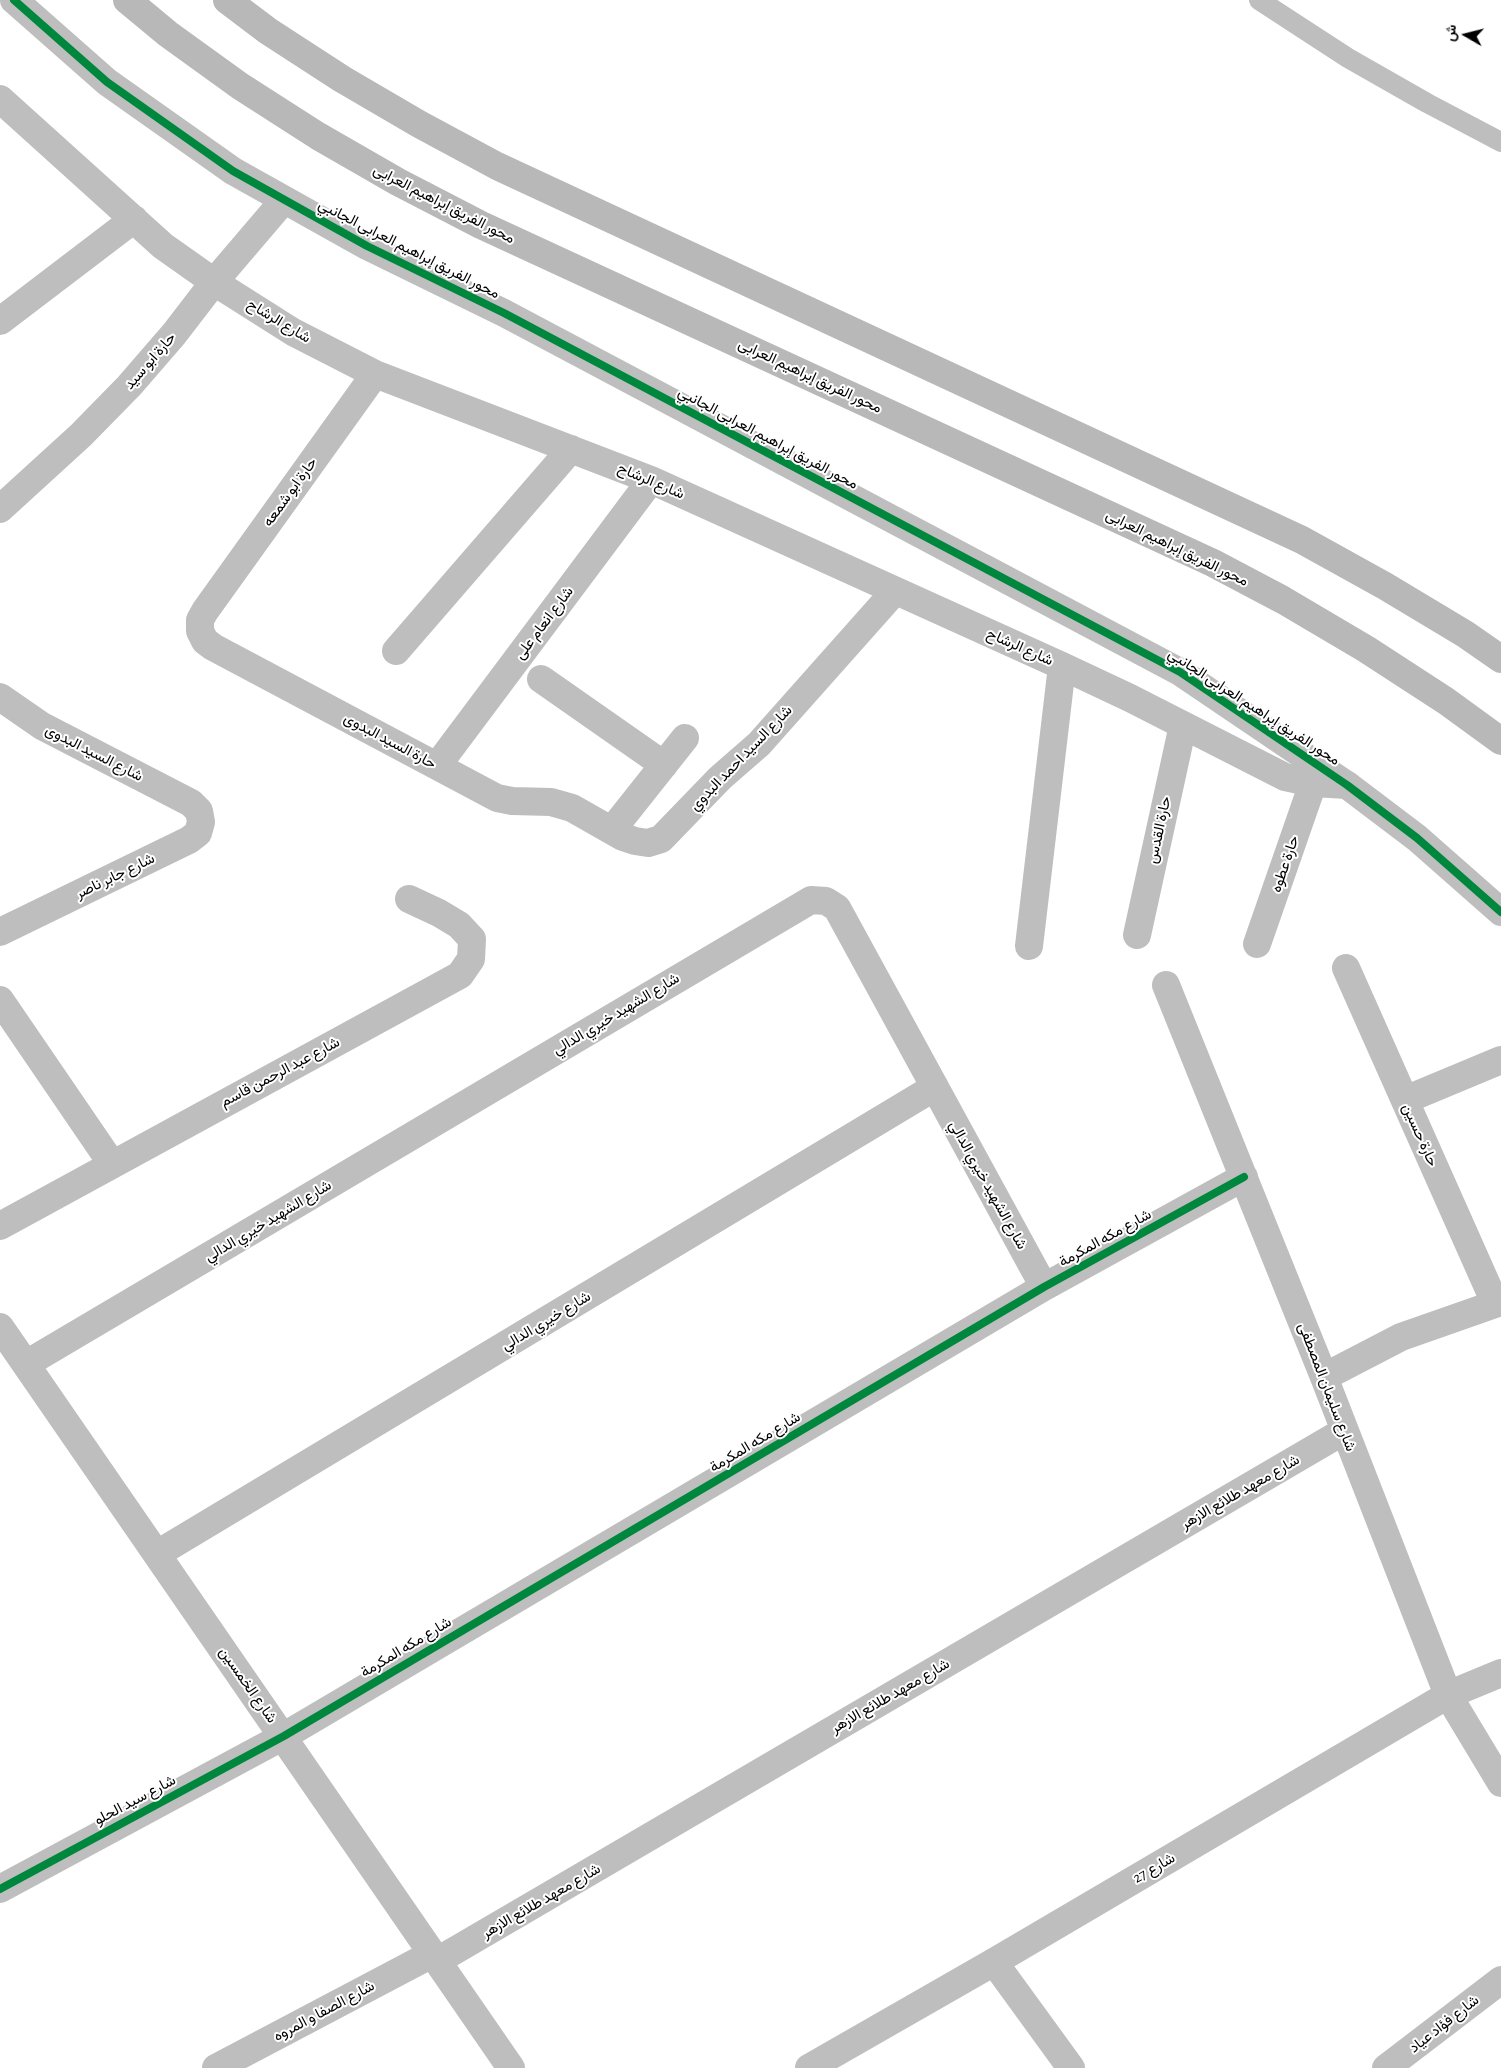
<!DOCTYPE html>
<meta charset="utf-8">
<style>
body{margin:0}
#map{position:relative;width:1501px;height:2068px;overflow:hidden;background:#fff;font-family:"Alegreya Sans",Vazirmatn,sans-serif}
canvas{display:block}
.north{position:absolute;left:1441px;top:10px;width:50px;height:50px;-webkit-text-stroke:4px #fff;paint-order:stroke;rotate:278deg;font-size:14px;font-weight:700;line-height:20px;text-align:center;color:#000}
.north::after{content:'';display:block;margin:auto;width:18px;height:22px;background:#000;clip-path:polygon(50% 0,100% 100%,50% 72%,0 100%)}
</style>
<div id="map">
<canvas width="1501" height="2068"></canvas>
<div class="north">ش</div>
</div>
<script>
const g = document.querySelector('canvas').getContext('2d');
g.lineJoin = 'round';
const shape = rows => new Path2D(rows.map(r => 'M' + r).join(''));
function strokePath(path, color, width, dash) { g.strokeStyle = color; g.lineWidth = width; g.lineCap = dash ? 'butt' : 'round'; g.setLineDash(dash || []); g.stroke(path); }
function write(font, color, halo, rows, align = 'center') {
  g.font = font + ' "Alegreya Sans",Vazirmatn,sans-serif'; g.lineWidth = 4; g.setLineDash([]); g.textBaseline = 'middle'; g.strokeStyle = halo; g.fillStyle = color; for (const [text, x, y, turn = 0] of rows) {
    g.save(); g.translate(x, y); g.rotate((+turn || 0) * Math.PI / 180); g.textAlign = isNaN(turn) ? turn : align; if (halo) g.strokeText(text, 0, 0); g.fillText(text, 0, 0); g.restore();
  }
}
strokePath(shape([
 [1259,0,1348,58,1427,103,1501,142]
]), '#bebebe', 20);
strokePath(shape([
 [0,99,163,246,214,282,293,332,375,374,651,480,1062,666,1130,698,1285,777,1313,783,1347,785],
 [0,321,134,219],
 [375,374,205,611,200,620,200,631,205,641,213,647,497,798,512,801,551,802,572,808,623,837,635,841,648,843,661,839,720,778,759,744,895,591],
 [0,509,81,435,129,386,174,334,214,282,284,200],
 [396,651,571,449],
 [541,679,664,765],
 [0,697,42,726,191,803,199,811,201,822,198,833,189,840,0,932],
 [437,766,651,480],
 [612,830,685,738],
 [1137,935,1183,725],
 [1257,944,1313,783],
 [1029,946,1062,666],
 [1346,968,1495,1303],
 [1166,985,1324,1377,1448,1695,1501,1783],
 [0,1000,112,1164],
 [1405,1100,1501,1060],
 [0,1226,460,975,471,959,472,939,459,925,439,913,409,899],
 [0,1327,511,2068],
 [26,1364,811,900,826,901,837,908,1044,1287],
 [1324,1377,1401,1337,1501,1302],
 [157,1554,935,1087],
 [0,1889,284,1736,1044,1287,1244,1177],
 [437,1961,1344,1431],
 [994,1962,1071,2068],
 [216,2068,432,1954],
 [1386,2068,1501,1980]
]), '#bebebe', 28);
strokePath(shape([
 [14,0,107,82,233,171,367,246,504,313,1180,672,1347,785,1417,838,1501,912],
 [809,2068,994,1962,1448,1695,1501,1673]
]), '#bebebe', 28);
strokePath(shape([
 [127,0,168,34,240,86,318,136,398,182,481,225,1213,563,1283,600,1366,649,1446,701,1501,741],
 [227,0,268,31,342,79,419,124,497,166,1302,540,1385,586,1465,634,1501,659]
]), '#b8b8b8', 28);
strokePath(shape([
 [14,0,107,82,233,171,367,246,504,313,1180,672,1347,785,1417,838,1501,912],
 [0,1889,284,1736,1044,1287,1244,1177]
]), '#00873e', 8);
write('15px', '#000', '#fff', [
 ["محور الفريق إبراهيم العرابى",444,204,27],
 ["محور الفريق إبراهيم العرابى الجانبي",409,249,27],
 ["شارع الرشاح",279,321,31],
 ["حارة ابو سيد",150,361,-49],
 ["محور الفريق إبراهيم العرابى",810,376,25],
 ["محور الفريق إبراهيم العرابى الجانبي",768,438,28],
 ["شارع الرشاح",651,481,23],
 ["حارة ابو شمعه",290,492,-54],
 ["محور الفريق إبراهيم العرابى",1177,548,26],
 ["شارع انعام على",544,623,-53],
 ["شارع الرشاح",1020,647,24],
 ["محور الفريق إبراهيم العرابى الجانبي",1254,707,33],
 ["حارة السيد البدوى",390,741,28],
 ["شارع السيد البدوى",94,753,27],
 ["شارع السيد احمد البدوي",741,758,-46],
 ["حارة القدس",1159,830,-78],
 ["حارة عطوه",1285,864,-71],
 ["شارع جابر ناصر",115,876,-26],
 ["شارع الشهيد خيري الدالي",616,1014,-31],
 ["شارع عبد الرحمن قاسم",280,1072,-28],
 ["حارة حسين",1420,1135,66],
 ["شارع الشهيد خيري الدالي",988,1185,61],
 ["شارع الشهيد خيري الدالي",268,1221,-31],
 ["شارع مكه المكرمة",1105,1238,-29],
 ["شارع خيري الدالي",546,1321,-31],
 ["شارع سليمان المصطفى",1327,1387,69],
 ["شارع مكه المكرمة",755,1442,-31],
 ["شارع معهد طلائع الازهر",1240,1492,-30],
 ["شارع مكه المكرمة",406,1647,-31],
 ["شارع الخمسين",248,1685,55],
 ["شارع معهد طلائع الازهر",890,1696,-30],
 ["شارع سيد الحلو",135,1800,-28],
 ["شارع 27",1154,1868,-30],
 ["شارع معهد طلائع الازهر",541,1901,-30],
 ["شارع الصفا و المروه",324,2011,-28],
 ["شارع فؤاد عياد",1444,2024,-38]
]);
</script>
